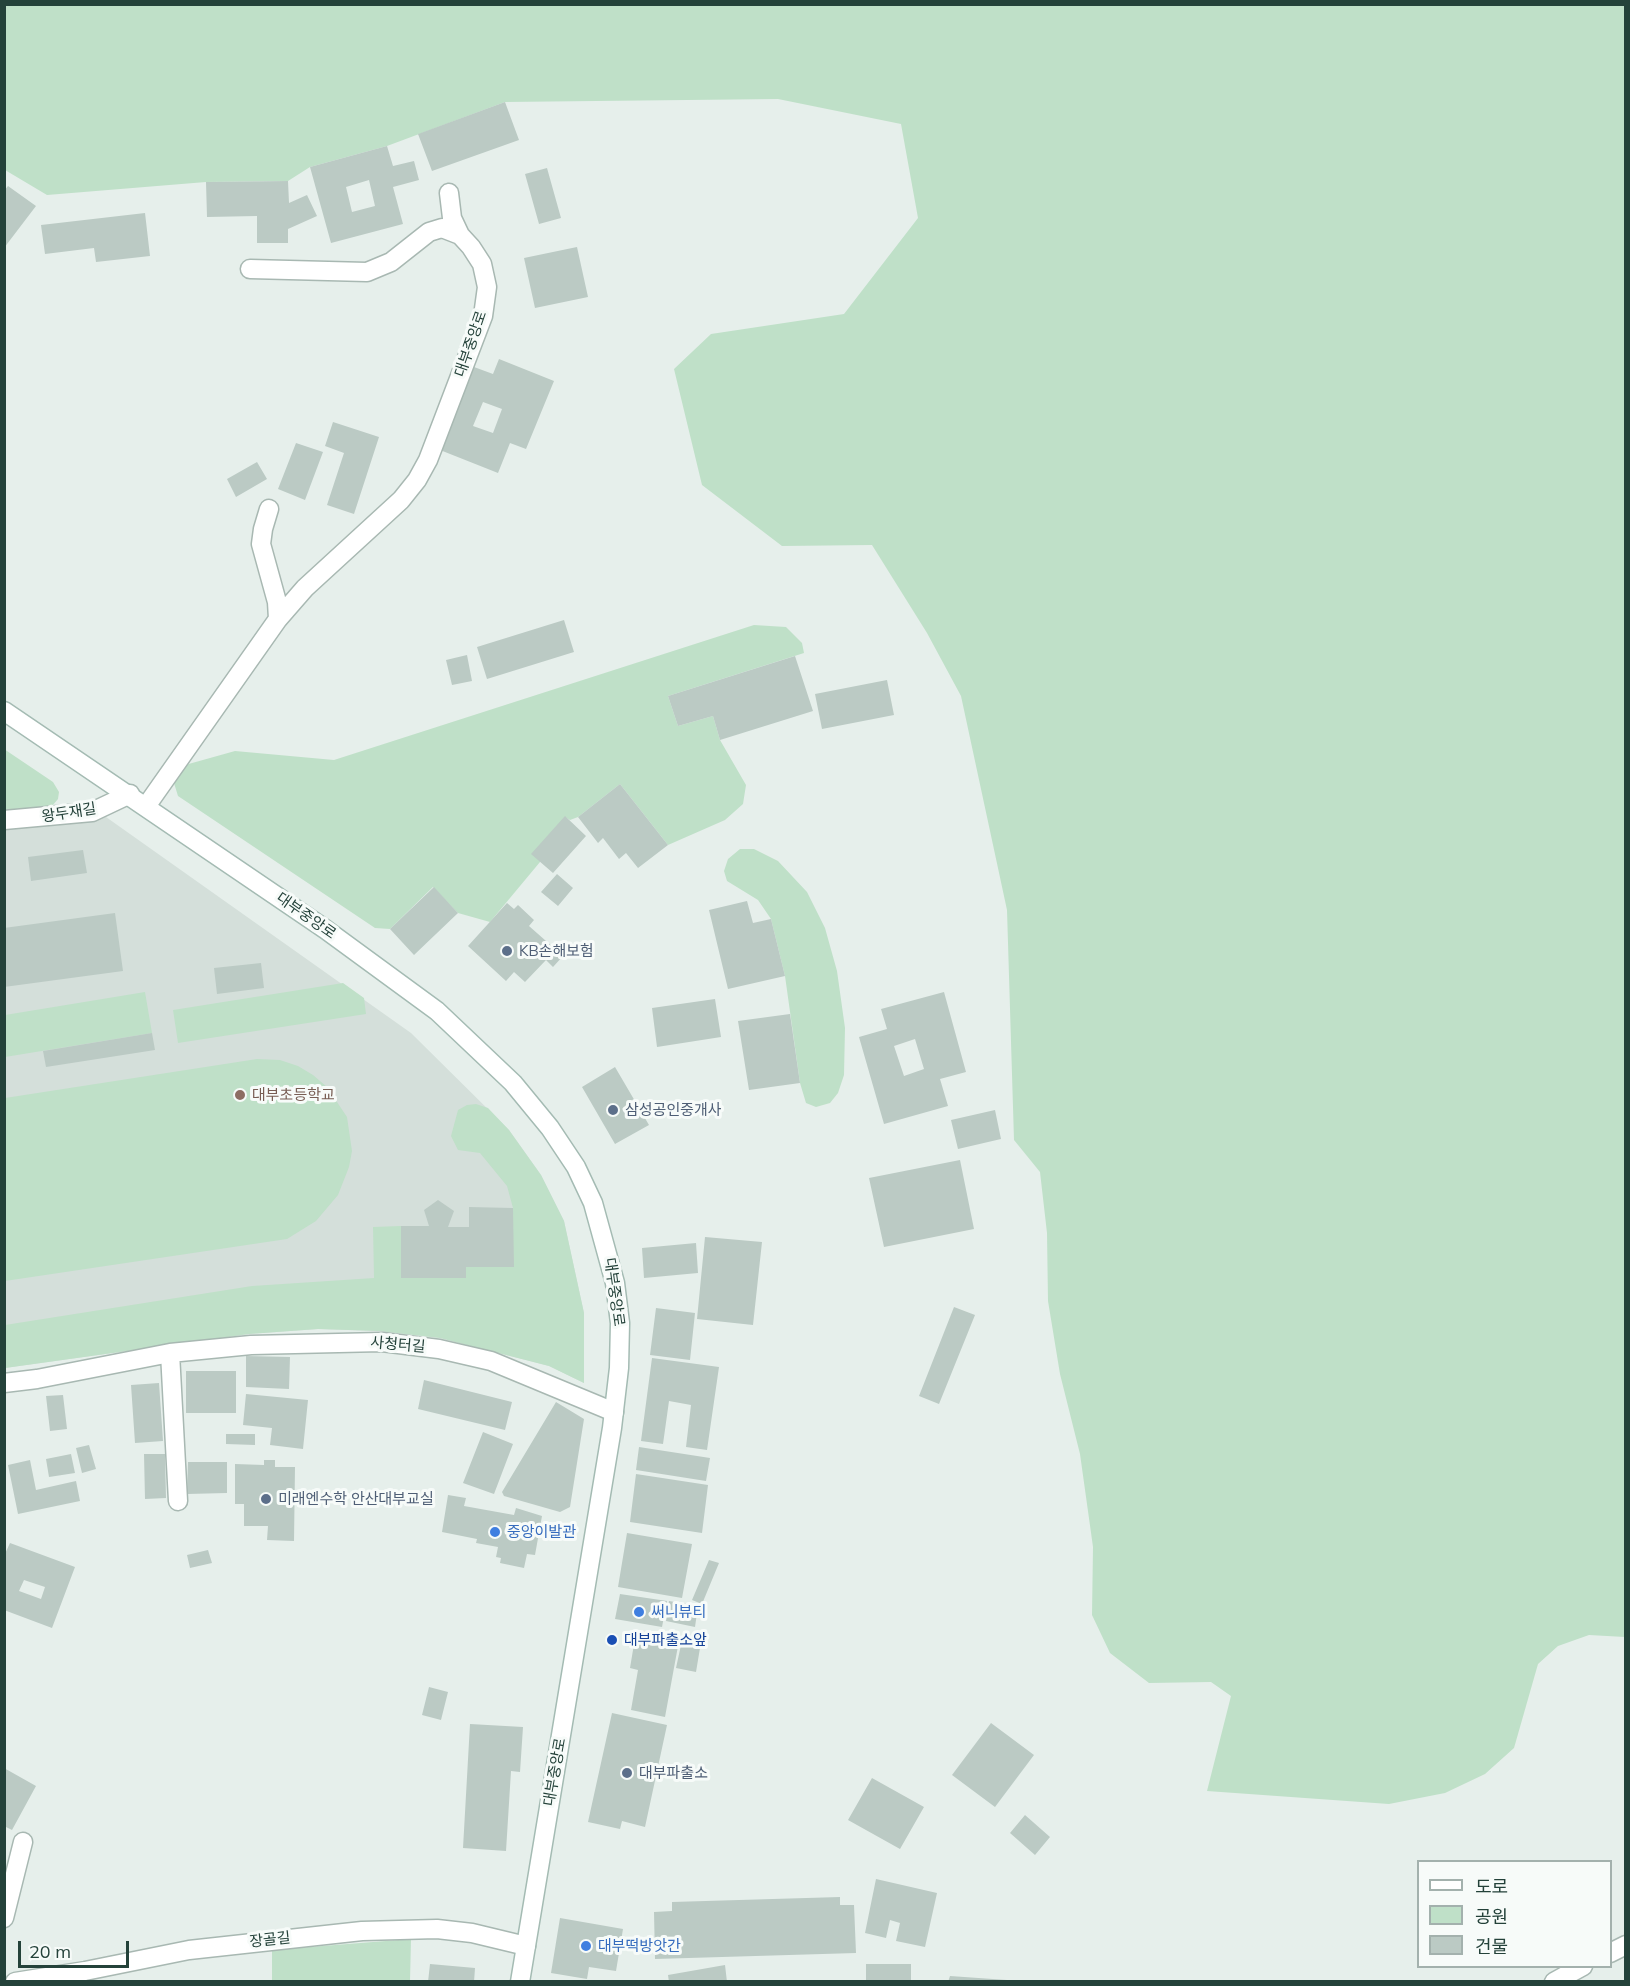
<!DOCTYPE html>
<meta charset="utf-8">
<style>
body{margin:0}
#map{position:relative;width:1630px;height:1986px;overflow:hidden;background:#e6efeb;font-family:Mulish,"Noto Sans KR",sans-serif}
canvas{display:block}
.frame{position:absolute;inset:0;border:6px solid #24423a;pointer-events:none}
.legend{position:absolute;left:1417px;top:1860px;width:195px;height:108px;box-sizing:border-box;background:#f7fbf9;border:2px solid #a3b1ad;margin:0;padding:8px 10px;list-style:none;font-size:18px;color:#24423a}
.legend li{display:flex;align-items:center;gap:12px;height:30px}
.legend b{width:30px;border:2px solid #a3b1ad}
.scale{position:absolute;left:18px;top:1941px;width:111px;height:27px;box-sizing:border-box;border:3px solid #24423a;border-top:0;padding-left:8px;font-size:18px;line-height:21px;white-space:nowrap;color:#24423a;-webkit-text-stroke:4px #f7fbf9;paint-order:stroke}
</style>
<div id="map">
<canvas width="1630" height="1986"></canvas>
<div class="frame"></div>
<ul class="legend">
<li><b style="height:8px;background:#fff"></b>도로</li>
<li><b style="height:16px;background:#bfe0c8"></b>공원</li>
<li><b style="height:16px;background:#bbcac4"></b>건물</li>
</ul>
<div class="scale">20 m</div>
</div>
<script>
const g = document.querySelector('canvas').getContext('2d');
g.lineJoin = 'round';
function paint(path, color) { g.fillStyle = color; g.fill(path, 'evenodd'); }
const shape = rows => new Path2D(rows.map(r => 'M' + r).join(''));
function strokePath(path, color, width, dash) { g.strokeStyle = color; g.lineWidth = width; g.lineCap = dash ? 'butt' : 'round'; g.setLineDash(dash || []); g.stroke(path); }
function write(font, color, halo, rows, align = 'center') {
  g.font = font + ' Mulish,"Noto Sans KR",sans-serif'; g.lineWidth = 6; g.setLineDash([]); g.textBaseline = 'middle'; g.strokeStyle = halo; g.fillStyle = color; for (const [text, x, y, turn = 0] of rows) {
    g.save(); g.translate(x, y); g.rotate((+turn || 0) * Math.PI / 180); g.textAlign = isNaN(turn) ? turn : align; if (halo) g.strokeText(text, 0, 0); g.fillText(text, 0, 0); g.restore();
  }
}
paint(shape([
 [106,817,411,1033,509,1130,541,1175,564,1221,584,1313,584,1383,549,1366,440,1338,379,1331,318,1329,249,1334,5,1368,4,828,61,825]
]), '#d4dfda');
paint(shape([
 [5,5,1625,5,1625,1637,1589,1635,1558,1646,1538,1664,1514,1748,1485,1774,1445,1793,1389,1804,1207,1791,1231,1696,1211,1682,1149,1683,1110,1653,1092,1615,1093,1547,1080,1454,1060,1374,1048,1301,1047,1233,1040,1172,1014,1140,1007,910,961,696,927,633,872,545,782,546,702,485,674,369,711,334,844,314,918,218,901,124,778,99,505,102,387,146,310,167,288,181,206,182,47,195,5,170],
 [754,625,786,627,802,643,804,653,668,696,678,726,713,716,720,740,746,785,743,804,725,820,668,845,620,784,578,817,570,820,565,817,540,862,490,922,458,913,433,887,390,929,375,928,178,796,174,783,185,765,235,751,334,760],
 [4,749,53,782,59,792,58,799,52,806,5,810],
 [740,849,754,849,778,861,807,892,825,928,837,971,845,1028,844,1075,838,1093,830,1103,816,1107,806,1103,800,1083,785,976,771,919,758,900,727,881,724,871,728,859],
 [343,983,364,998,366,1014,178,1043,173,1010],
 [145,992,152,1033,5,1057,5,1015],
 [257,1059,280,1060,298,1066,313,1075,327,1087,347,1117,352,1151,349,1167,338,1195,316,1221,287,1239,5,1281,5,1098],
 [476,1104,488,1108,509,1130,541,1175,564,1221,584,1313,584,1383,549,1366,440,1338,379,1331,318,1329,249,1334,5,1368,5,1325,252,1286,374,1278,373,1227,401,1226,401,1277,466,1267,513,1267,513,1208,507,1186,480,1153,458,1150,451,1136,458,1110,467,1105],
 [411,1939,410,1981,272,1981,272,1950]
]), '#bfe0c8');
paint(shape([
 [505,102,519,140,432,171,418,134],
 [387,146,393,166,414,161,419,180,393,187,403,224,331,243,310,167],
 [369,180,375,206,352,212,346,187],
 [547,168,561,218,539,224,525,174],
 [288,181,289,203,307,195,317,216,288,229,288,243,257,243,257,216,207,217,206,182],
 [8,186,36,206,4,248,4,191],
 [145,213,150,256,96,262,94,248,45,254,41,225],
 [577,247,588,297,535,308,524,258],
 [499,359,554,381,526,449,510,443,498,473,440,450,474,367,493,374],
 [483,402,502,409,493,433,473,426],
 [333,422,379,437,354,514,327,505,344,453,325,446],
 [296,443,323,452,305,500,278,489],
 [257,462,267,479,236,497,227,479],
 [564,620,574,652,487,679,477,647],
 [467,655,472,681,452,685,446,660],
 [795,656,813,711,720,740,713,716,678,726,668,696],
 [887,680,894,715,822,729,815,694],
 [620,784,668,845,638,868,626,853,619,859,603,838,598,843,578,817],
 [565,816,586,836,553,873,531,854],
 [83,850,87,873,31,881,28,857],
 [557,874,573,888,558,906,541,892],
 [434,887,458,913,414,955,390,929],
 [747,901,753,923,771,919,785,976,728,989,709,910],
 [507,903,514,909,518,905,534,920,529,926,563,956,553,967,546,960,525,982,514,972,506,981,468,946],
 [115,913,123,971,4,987,4,928],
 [261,963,264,988,217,994,214,968],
 [944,992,966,1072,940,1079,948,1106,884,1124,859,1037,887,1029,881,1009],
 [915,1039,924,1069,904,1076,894,1046],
 [715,999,721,1037,657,1047,652,1008],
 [790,1014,800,1083,749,1090,738,1021],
 [152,1033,155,1050,46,1067,43,1051],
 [615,1067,649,1125,615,1144,582,1087],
 [995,1110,1001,1139,958,1149,951,1120],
 [960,1160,974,1229,884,1247,869,1178],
 [438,1200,454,1211,448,1227,469,1227,469,1207,513,1208,514,1267,466,1267,466,1278,401,1278,401,1226,429,1226,424,1210],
 [705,1237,762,1242,753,1325,697,1319],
 [696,1243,698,1273,644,1278,642,1248],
 [954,1307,975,1315,939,1404,919,1396],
 [656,1308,695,1313,690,1360,650,1355],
 [246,1356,290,1357,289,1389,246,1387],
 [652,1358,719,1367,707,1450,686,1447,691,1405,669,1401,663,1444,641,1441],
 [186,1371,236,1371,236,1413,186,1413],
 [424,1380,512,1402,505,1430,418,1409],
 [159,1383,163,1441,135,1443,131,1385],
 [246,1394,308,1400,303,1449,270,1445,272,1428,243,1425],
 [63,1395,67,1429,50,1431,46,1396],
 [556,1402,584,1419,570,1507,560,1512,504,1496,502,1492],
 [483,1432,513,1444,494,1494,463,1483],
 [226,1434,255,1434,255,1445,226,1444],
 [89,1445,96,1469,82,1473,76,1448],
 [639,1447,710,1458,706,1481,636,1470],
 [71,1454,75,1473,49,1477,46,1459],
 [144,1454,165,1454,166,1498,145,1499],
 [30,1460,36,1490,76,1481,80,1501,18,1514,8,1465],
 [264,1460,275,1460,275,1467,295,1467,294,1541,267,1540,268,1526,244,1526,244,1504,235,1504,235,1464,264,1465],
 [188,1462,227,1462,227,1493,187,1494],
 [636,1474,708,1485,702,1533,630,1522],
 [448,1495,466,1498,464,1506,514,1515,516,1508,542,1516,535,1555,527,1554,524,1568,500,1563,501,1558,496,1557,498,1547,476,1543,477,1539,442,1532],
 [627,1533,692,1544,682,1598,618,1587],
 [10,1543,75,1567,52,1628,4,1610,4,1556],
 [24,1580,45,1587,41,1599,19,1591],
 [208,1550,212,1563,190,1568,187,1555],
 [709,1560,719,1563,702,1604,692,1600],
 [620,1594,667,1601,662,1627,615,1619],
 [669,1601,698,1606,695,1627,666,1621],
 [635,1638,678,1646,665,1717,631,1710,638,1670,630,1668],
 [681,1645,700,1648,696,1672,676,1668],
 [429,1687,448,1692,441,1720,422,1715],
 [612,1713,667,1725,645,1827,622,1821,620,1829,588,1822],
 [991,1723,1034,1755,995,1807,952,1775],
 [470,1724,523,1727,520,1772,511,1771,506,1851,463,1848],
 [4,1768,36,1786,12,1830,4,1826],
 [872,1778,924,1807,900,1849,848,1820],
 [1025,1815,1050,1837,1035,1855,1010,1833],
 [876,1879,937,1893,925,1947,896,1941,900,1923,890,1920,886,1938,865,1933],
 [840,1897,840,1905,854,1905,856,1953,655,1959,654,1912,672,1911,672,1902],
 [560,1918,623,1929,616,1971,589,1967,587,1979,551,1973],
 [430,1964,475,1968,474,1982,428,1982],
 [866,1964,911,1964,911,1982,866,1982],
 [725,1965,727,1982,669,1982,668,1975],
 [950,1976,1007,1980,1007,1982,948,1982]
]), '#bbcac4');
const lane = shape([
 [449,193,452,218,460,235],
 [269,509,263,529,261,544,277,602,278,619],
 [147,805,278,619,305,588,401,500,417,480,428,460,483,316,487,287,482,264,471,247,460,235,442,228,429,232,391,262,367,272,250,269],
 [4,820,92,812,130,794],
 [170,1353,178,1501],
 [4,1383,37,1379,170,1353,251,1345,382,1342,439,1349,491,1361,614,1412],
 [4,1918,23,1842],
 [1610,1953,1626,1945],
 [15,1982,85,1971,189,1950,362,1931,437,1929,472,1933,526,1946],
 [1554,1982,1583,1966]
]);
const secondary = shape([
 [4,711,325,929,437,1011,513,1083,550,1128,576,1167,593,1203,615,1283,620,1323,619,1368,612,1428,520,1982]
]);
strokePath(lane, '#a8b8b2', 21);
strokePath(secondary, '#a4bbb3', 21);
strokePath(lane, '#fff', 18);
strokePath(secondary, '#fff', 18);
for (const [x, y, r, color] of [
 [507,951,6,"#5c6f8a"],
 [240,1095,6,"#8d6e63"],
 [613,1110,6,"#5c6f8a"],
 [266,1499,6,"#5c6f8a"],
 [495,1532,6,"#3f7fe0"],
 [639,1612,6,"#3f7fe0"],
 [612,1640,6,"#1a4fb4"],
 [627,1773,6,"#5c6f8a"],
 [586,1946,6,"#3f7fe0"]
]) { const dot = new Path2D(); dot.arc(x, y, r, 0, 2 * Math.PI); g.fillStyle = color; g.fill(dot); strokePath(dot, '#f7fbf9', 2); }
write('15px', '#24423a', '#f7fbf9', [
 ["대부중앙로",471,344,-71],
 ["왕두재길",69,813,-9],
 ["대부중앙로",306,916,35],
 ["대부중앙로",614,1292,82],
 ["사청터길",398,1345,5],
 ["대부중앙로",555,1772,-80],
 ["장골길",270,1940,-6]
]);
write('15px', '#4e5e75', '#f7fbf9', [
 ["KB손해보험",519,951],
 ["삼성공인중개사",625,1110],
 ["미래엔수학 안산대부교실",278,1499],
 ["대부파출소",639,1773]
], 'left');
write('15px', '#785e54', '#f7fbf9', [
 ["대부초등학교",252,1095]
], 'left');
write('15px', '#366cbe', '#f7fbf9', [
 ["중앙이발관",507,1532],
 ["써니뷰티",651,1612],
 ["대부떡방앗간",598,1946]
], 'left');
write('15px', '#164399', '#f7fbf9', [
 ["대부파출소앞",624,1640]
], 'left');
</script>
